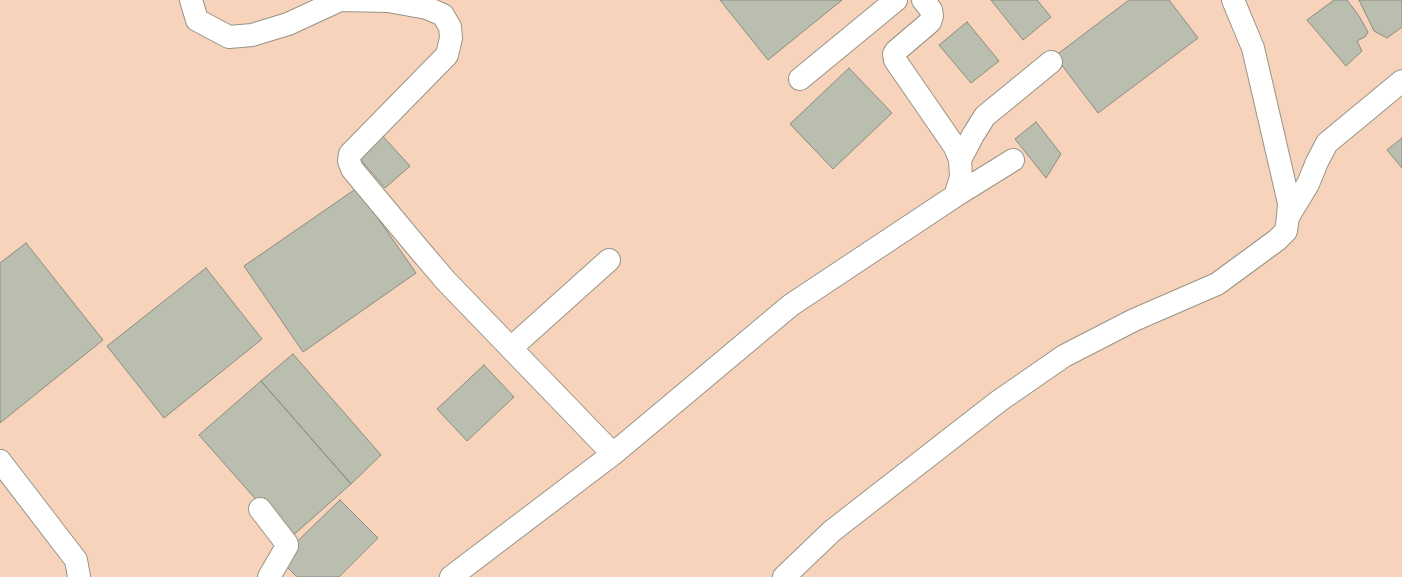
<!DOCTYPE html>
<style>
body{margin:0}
canvas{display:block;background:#fffcef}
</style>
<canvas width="1402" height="577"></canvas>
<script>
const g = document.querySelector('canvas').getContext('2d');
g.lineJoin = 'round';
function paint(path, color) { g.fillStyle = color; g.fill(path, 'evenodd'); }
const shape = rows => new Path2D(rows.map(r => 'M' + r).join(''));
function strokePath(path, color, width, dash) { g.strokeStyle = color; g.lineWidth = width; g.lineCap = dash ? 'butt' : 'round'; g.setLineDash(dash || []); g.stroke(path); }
paint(shape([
 [0,0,1402,0,1402,577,0,577]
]), '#f8d3bb');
const building = shape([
 [720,0,842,0,768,60,720,0],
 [991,0,1037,0,1051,17,1023,40,991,0],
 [1129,0,1169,0,1198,38,1098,113,1055,56,1129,0],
 [1334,0,1347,0,1359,16,1368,32,1365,37,1357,41,1362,51,1346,66,1307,20,1334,0],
 [1359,0,1402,0,1402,27,1387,38,1374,31,1359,0],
 [967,22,999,61,971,83,939,45,967,22],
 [849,68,892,113,833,169,790,124,849,68],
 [1036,122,1061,154,1046,178,1015,139,1036,122],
 [378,131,410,166,385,188,354,152,378,131],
 [1402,138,1402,168,1387,150,1402,138],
 [357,188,416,273,303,352,244,266,357,188],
 [26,243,103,340,0,423,0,263,26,243],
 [206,268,262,339,164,418,107,346,206,268],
 [293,354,381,455,351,484,261,381,293,354],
 [484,365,514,397,467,441,437,409,484,365],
 [261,381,351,484,290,538,199,435,261,381],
 [340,500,378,538,339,577,297,577,279,559,340,500]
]);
paint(building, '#babeaf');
strokePath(building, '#8a8d7f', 1);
const minor = shape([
 [191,0,197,20,229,37,252,35,288,24,340,0,388,1,427,8,443,15,450,27,451,38,447,55,350,154,349,161,352,169,417,247,446,281,613,454],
 [923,0,931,10,932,16,930,22,896,51,894,54,895,60,955,147,960,160,961,177,955,196],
 [800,79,896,0],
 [960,160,973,135,985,116,1051,62],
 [1288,217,1308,184,1317,162,1327,143,1402,81],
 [511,348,609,260],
 [0,461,76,560,79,577],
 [260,509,287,544,287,546,269,577],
 [451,577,613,454,791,305,955,196,1013,160],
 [784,577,832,531,999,401,1064,356,1134,320,1217,284,1277,240,1286,231,1288,217,1289,203,1253,48,1233,0]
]);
strokePath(minor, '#979486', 24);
strokePath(minor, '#fff', 22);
</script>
